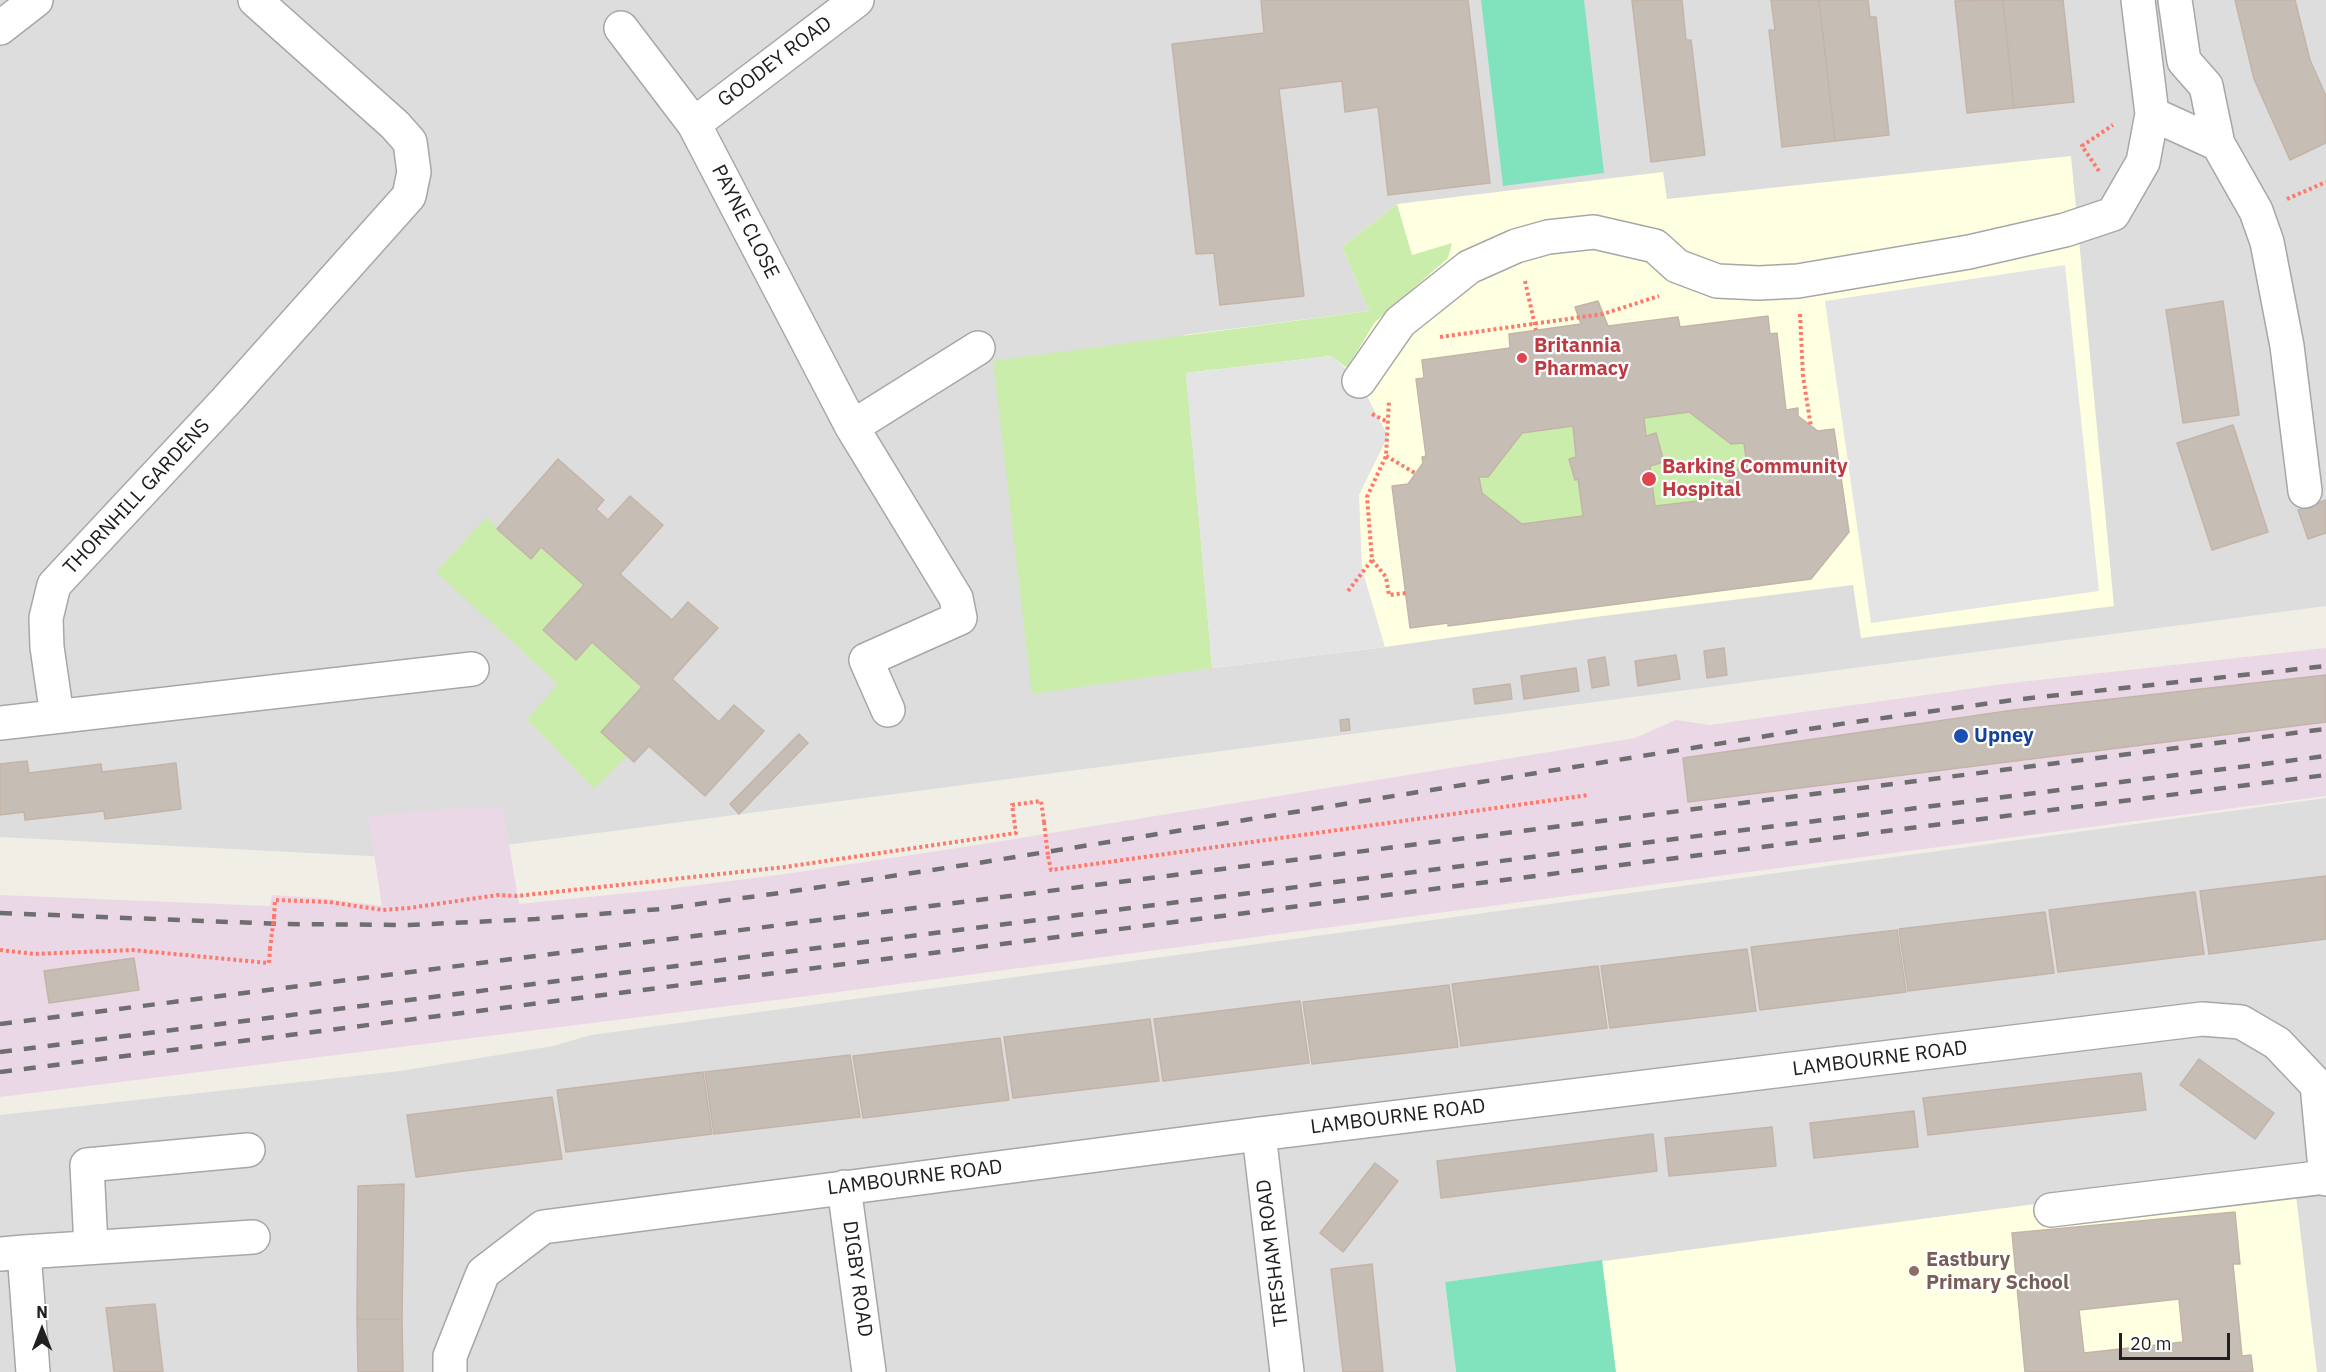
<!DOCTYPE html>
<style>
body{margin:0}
#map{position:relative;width:2326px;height:1372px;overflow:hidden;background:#f1eee6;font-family:"IBM Plex Sans",sans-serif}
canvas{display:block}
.north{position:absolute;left:12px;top:1300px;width:60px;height:60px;-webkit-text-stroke:4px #fff;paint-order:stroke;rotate:0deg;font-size:16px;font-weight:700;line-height:24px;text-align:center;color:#202020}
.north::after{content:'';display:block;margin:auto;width:21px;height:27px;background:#202020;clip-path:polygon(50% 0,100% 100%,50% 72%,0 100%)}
.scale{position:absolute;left:2119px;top:1333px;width:111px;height:27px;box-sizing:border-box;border:3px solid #202020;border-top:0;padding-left:8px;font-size:18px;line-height:21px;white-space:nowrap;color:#202020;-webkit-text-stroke:4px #fff;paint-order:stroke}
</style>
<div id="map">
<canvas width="2326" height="1372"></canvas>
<div class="north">N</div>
<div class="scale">20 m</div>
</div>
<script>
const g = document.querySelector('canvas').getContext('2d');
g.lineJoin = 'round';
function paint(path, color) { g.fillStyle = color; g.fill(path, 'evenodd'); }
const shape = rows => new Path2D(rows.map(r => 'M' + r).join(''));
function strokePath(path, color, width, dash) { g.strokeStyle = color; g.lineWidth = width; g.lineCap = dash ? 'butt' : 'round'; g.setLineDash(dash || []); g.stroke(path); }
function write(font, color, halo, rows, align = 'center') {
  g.font = font + ' "IBM Plex Sans",sans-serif'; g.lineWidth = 4.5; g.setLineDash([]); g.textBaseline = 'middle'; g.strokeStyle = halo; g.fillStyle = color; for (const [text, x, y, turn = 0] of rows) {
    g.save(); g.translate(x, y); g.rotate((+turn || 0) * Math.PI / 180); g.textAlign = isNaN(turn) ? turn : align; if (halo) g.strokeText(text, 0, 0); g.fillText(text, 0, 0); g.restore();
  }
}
paint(shape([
 [0,0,2326,0,2326,606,407,858,0,837],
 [2326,798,2326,1372,0,1372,0,1115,400,1071,553,1046,591,1035]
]), '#dedddd');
paint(shape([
 [2326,648,2326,796,800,997,0,1097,0,895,270,906,272,895,328,899,382,906,368,816,458,808,503,808,519,904,659,890,785,874,977,845,1635,738,1676,720,1710,725,2011,683]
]), '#ebd8e7');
paint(shape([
 [2071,156,2114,606,1861,638,1853,585,1587,618,1385,647,1212,668,1186,373,1184,335,1369,311,1342,247,1397,204,1663,172,1667,199],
 [2293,1170,2317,1372,1456,1372,1445,1282]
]), '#ffffe2');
paint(shape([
 [1397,204,1412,255,1452,243,1448,258,1375,322,1347,368,1331,356,1186,373,1212,668,1032,694,993,361,1369,311,1342,247],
 [1689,412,1731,444,1744,443,1746,459,1715,499,1655,506,1650,466,1664,462,1656,434,1646,436,1644,418],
 [1573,426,1576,457,1569,459,1575,480,1578,479,1583,516,1522,524,1482,493,1479,477,1488,476,1522,433],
 [486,517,531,559,541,547,584,585,544,630,576,660,592,642,642,687,601,732,627,756,594,789,527,719,558,684,436,572]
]), '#cbedab');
paint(shape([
 [1481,0,1584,0,1604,173,1503,186],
 [1602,1260,1616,1372,1456,1372,1445,1282]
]), '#81e3be');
paint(shape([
 [2065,265,2099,591,1871,623,1825,301],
 [1332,356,1359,381,1388,436,1359,495,1362,569,1385,647,1212,668,1186,373]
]), '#e4e4e4');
const building = shape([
 [1261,0,1468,0,1490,183,1388,195,1378,107,1345,112,1342,81,1279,89,1304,296,1220,305,1214,253,1196,254,1172,44,1264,33,1261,0],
 [1644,0,1682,0,1686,40,1691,40,1705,155,1651,162,1632,1,1644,0],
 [1771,0,1819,0,1835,141,1782,147,1769,30,1775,30,1771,0],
 [1819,0,1868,0,1870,17,1876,17,1889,135,1835,141,1819,0],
 [2003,0,2063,0,2074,102,2014,108,2003,0],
 [2003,0,2014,108,1967,113,1955,1,2003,0],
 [2235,0,2295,0,2310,60,2326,96,2326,143,2290,160,2254,79,2235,0],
 [1598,301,1608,326,1678,317,1680,327,1768,316,1770,334,1777,333,1786,410,1798,408,1798,416,1818,431,1834,429,1849,532,1811,579,1448,626,1448,623,1410,628,1392,486,1408,484,1423,463,1422,457,1426,456,1416,379,1424,378,1422,360,1510,348,1509,334,1581,324,1575,307,1598,301],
 [1689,412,1731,444,1744,443,1746,459,1715,499,1655,506,1650,466,1664,462,1656,433,1646,436,1644,418,1689,412],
 [1573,426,1576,457,1569,459,1575,480,1578,479,1583,516,1522,524,1482,493,1479,477,1488,477,1522,433,1573,426],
 [2223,301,2239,415,2183,423,2166,310,2223,301],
 [2233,425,2268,532,2212,550,2177,443,2233,425],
 [558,459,604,500,596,509,608,520,630,496,663,525,620,574,672,620,688,602,718,628,672,679,719,722,734,705,764,731,705,796,649,746,634,762,601,732,642,687,592,642,576,660,543,630,584,585,541,547,531,559,497,529,558,459],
 [2326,500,2326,533,2308,539,2298,510,2326,500],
 [1724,648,1727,675,1707,678,1704,651,1724,648],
 [1676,655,1680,679,1638,686,1635,661,1676,655],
 [1605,657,1609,685,1592,688,1588,660,1605,657],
 [1576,668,1579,691,1524,699,1521,676,1576,668],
 [2326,675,2326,722,1688,802,1683,758,2014,710,2326,675],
 [1510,684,1512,699,1475,704,1473,689,1510,684],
 [1349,719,1350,730,1341,731,1340,720,1349,719],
 [799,734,808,743,739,814,730,804,799,734],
 [27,761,29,773,101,764,102,772,176,763,181,809,105,819,104,811,25,820,24,812,0,815,0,764,27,761],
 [2326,876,2326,939,2209,954,2200,891,2326,876],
 [2195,892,2204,954,2058,972,2049,910,2195,892],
 [2045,912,2054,973,1908,991,1899,929,2045,912],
 [1897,930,1906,992,1760,1010,1751,947,1897,930],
 [1747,949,1756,1011,1610,1028,1601,966,1747,949],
 [134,958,139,990,49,1003,44,971,134,958],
 [1598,966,1607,1028,1461,1046,1452,984,1598,966],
 [1449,985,1458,1047,1312,1064,1303,1002,1449,985],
 [1300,1001,1309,1063,1163,1081,1154,1019,1300,1001],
 [1150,1019,1159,1081,1013,1098,1004,1037,1150,1019],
 [1000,1038,1009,1100,863,1118,853,1056,1000,1038],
 [850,1055,860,1117,714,1134,705,1072,850,1055],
 [2199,1059,2274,1113,2255,1139,2180,1085,2199,1059],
 [703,1072,712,1134,566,1152,557,1090,703,1072],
 [2141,1073,2146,1110,1928,1135,1923,1098,2141,1073],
 [552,1097,562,1159,416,1177,407,1115,552,1097],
 [1914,1111,1918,1147,1814,1158,1810,1123,1914,1111],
 [1772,1127,1776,1166,1669,1176,1665,1138,1772,1127],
 [1653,1134,1657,1171,1441,1198,1437,1161,1653,1134],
 [1375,1163,1398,1181,1343,1252,1320,1233,1375,1163],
 [404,1184,402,1319,357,1319,358,1186,404,1184],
 [2235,1212,2240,1264,2233,1264,2242,1356,2251,1355,2253,1372,2025,1372,2012,1233,2235,1212],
 [2179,1299,2183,1342,2084,1353,2079,1310,2179,1299],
 [1372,1264,1383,1372,1343,1372,1331,1269,1372,1264],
 [155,1304,163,1372,114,1372,106,1308,155,1304],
 [357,1319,402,1319,403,1372,358,1372,357,1319]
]);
paint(building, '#c6bdb5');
strokePath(building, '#c4b4a8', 1.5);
const minor = shape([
 [2175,0,2184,61,2206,86,2218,144,2256,211,2267,242,2287,346,2305,491],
 [0,28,36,0],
 [621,28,694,124,852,427,956,598,960,618,866,660,888,710],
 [2152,114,2218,144],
 [694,124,857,0],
 [1359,381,1400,322,1469,267,1516,246,1548,237,1594,232,1655,246,1677,266,1717,281,1759,283,1798,281,1969,252,2065,230,2113,214,2143,162,2152,114,2138,0],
 [852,427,978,348],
 [57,716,47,647,46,618,54,585,225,402,409,196,414,172,410,142,395,125,255,0],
 [0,723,472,669],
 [1259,1134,1287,1372],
 [844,1187,869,1372],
 [2051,1210,2326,1177],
 [91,1247,87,1165,248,1150],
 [24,1252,253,1237],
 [0,1254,24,1252,33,1372],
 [450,1372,450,1356,483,1273,543,1227,1259,1134,2202,1019,2241,1022,2277,1043,2317,1085,2326,1179]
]);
strokePath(minor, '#a7a7a7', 36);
strokePath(shape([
 [2099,171,2082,146,2113,125],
 [2287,199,2326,182],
 [1525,281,1536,330],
 [1800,314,1803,376,1811,427],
 [1440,337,1603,314,1659,296],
 [1372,414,1388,422],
 [1386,456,1415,473],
 [1372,560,1386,577,1389,595,1406,593],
 [1348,591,1372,560,1367,497,1386,456,1389,401],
 [1048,856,1051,870,1589,795],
 [274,917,275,900,329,902,383,910,409,908,498,895,517,896,785,867,1016,833,1012,805,1041,801,1044,822],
 [0,950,35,954,132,950,269,963,270,949]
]), '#ff796a', 4, [3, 3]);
strokePath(minor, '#fff', 33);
strokePath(shape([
 [0,913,282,924,409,925,536,919,661,909,787,892,978,863,1847,723,2013,700,2326,666],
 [0,1024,2326,729],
 [0,1052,2326,756],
 [0,1072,2326,775]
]), '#6e6e6e', 4.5, [12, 12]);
strokePath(shape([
 [1044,822,1048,856],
 [270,949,274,917]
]), '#ff796a', 4, [3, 3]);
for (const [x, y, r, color] of [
 [1522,358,6,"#e0444e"],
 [1649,479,8,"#e0444e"],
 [1961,736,8,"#1a4fb4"],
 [1914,1271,6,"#8d6e63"]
]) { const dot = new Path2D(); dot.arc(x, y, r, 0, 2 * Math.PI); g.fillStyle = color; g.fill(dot); strokePath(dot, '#fff', 2); }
write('20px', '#202020', '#fff', [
 ["GOODEY ROAD",775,62,-37],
 ["PAYNE CLOSE",745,222,63],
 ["THORNHILL GARDENS",137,497,-47],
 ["LAMBOURNE ROAD",1880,1059,-7],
 ["LAMBOURNE ROAD",1398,1117,-7],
 ["LAMBOURNE ROAD",915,1178,-7],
 ["TRESHAM ROAD",1273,1253,-97],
 ["DIGBY ROAD",857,1279,82]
]);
write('bold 20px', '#be3a42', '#fff', [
 ["Britannia",1534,346],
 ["Pharmacy",1534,369],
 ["Barking Community",1662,467],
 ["Hospital",1662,490]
], 'left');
write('bold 20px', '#164399', '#fff', [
 ["Upney",1974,736]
], 'left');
write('bold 20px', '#785e54', '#fff', [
 ["Eastbury",1926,1260],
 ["Primary School",1926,1283]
], 'left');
</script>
